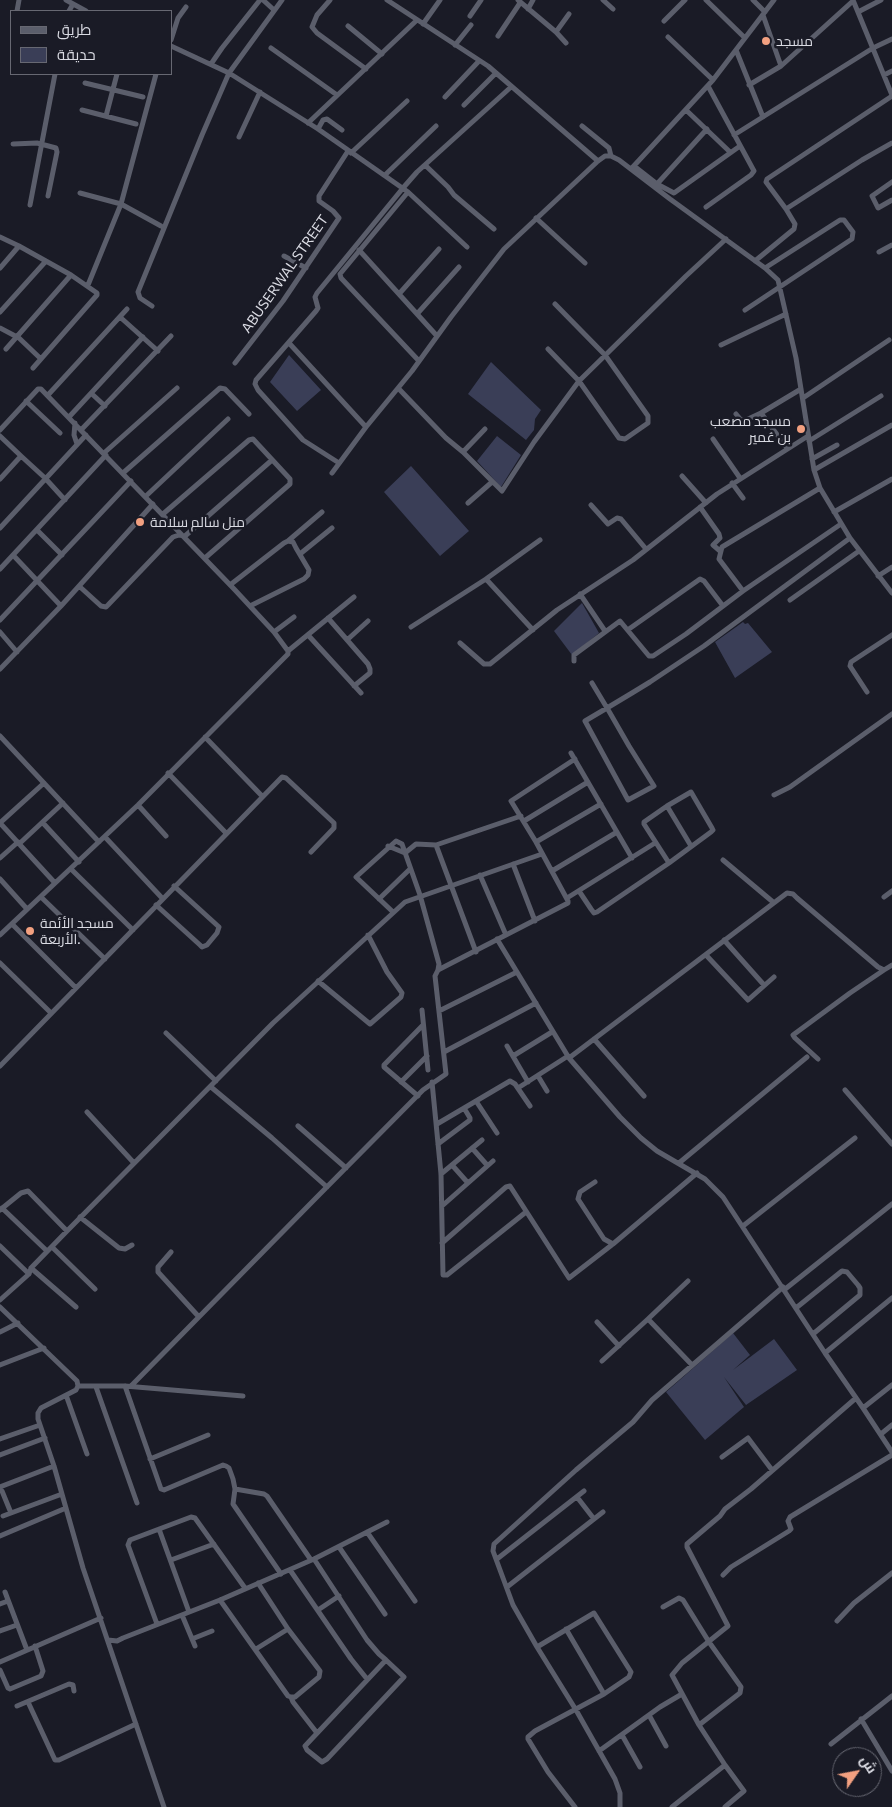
<!DOCTYPE html>
<meta charset="utf-8">
<style>
body{margin:0}
#map{position:relative;width:892px;height:1807px;overflow:hidden;background:#1a1b26;font-family:Commissioner,Cairo,sans-serif}
canvas{display:block}
.legend{position:absolute;left:10px;top:10px;width:162px;height:65px;box-sizing:border-box;background:#1a1b26;border:1px solid #676872;margin:0;padding:6px 9px;list-style:none;font-size:15px;color:#dadbe3}
.legend li{display:flex;align-items:center;gap:10px;height:25px}
.legend b{width:25px;border:1px solid #676872}
.north{position:absolute;left:832px;top:1747px;width:50px;height:50px;box-sizing:border-box;background:#1a1b26;border:1px solid #676872;border-radius:50%;rotate:57deg;font-size:14px;font-weight:700;line-height:20px;text-align:center;color:#dadbe3}
.north::after{content:'';display:block;margin:auto;width:18px;height:22px;background:#f2a080;clip-path:polygon(50% 0,100% 100%,50% 72%,0 100%)}
</style>
<div id="map">
<canvas width="892" height="1807"></canvas>
<ul class="legend">
<li><b style="height:6px;background:#5b5e6b"></b>طريق</li>
<li><b style="height:14px;background:#3a3e57"></b>حديقة</li>
</ul>
<div class="north">ش</div>
</div>
<script>
const g = document.querySelector('canvas').getContext('2d');
g.lineJoin = 'round';
function paint(path, color) { g.fillStyle = color; g.fill(path, 'evenodd'); }
const shape = rows => new Path2D(rows.map(r => 'M' + r).join(''));
function strokePath(path, color, width, dash) { g.strokeStyle = color; g.lineWidth = width; g.lineCap = dash ? 'butt' : 'round'; g.setLineDash(dash || []); g.stroke(path); }
function write(font, color, halo, rows, align = 'center') {
  g.font = font + ' Commissioner,Cairo,sans-serif'; g.lineWidth = 5; g.setLineDash([]); g.textBaseline = 'middle'; g.strokeStyle = halo; g.fillStyle = color; for (const [text, x, y, turn = 0] of rows) {
    g.save(); g.translate(x, y); g.rotate((+turn || 0) * Math.PI / 180); g.textAlign = isNaN(turn) ? turn : align; if (halo) g.strokeText(text, 0, 0); g.fillText(text, 0, 0); g.restore();
  }
}
paint(shape([
 [289,355,321,390,297,411,270,382],
 [491,362,541,410,535,419,534,430,526,440,468,394],
 [497,436,521,455,501,487,477,461],
 [411,466,469,531,440,556,384,492],
 [582,603,599,633,572,655,554,631],
 [743,622,745,624,748,623,772,652,735,678,715,642],
 [733,1333,750,1355,733,1370,774,1339,797,1370,746,1405,724,1377,744,1407,705,1440,666,1392]
]), '#3a3e57');
strokePath(shape([
 [66,0,86,11],
 [263,0,274,10],
 [330,0,317,15,312,27,317,33,366,69],
 [387,0,488,66,598,161],
 [518,0,556,32,566,43],
 [603,0,613,9],
 [706,0,745,38],
 [753,0,765,12],
 [853,0,892,95],
 [528,9,533,0],
 [17,11,19,0],
 [69,11,73,4],
 [858,12,881,0],
 [763,15,781,66],
 [470,16,481,0],
 [664,21,685,0],
 [423,24,440,0],
 [348,26,382,54],
 [556,32,569,14],
 [498,36,520,3],
 [668,37,713,80],
 [171,40,178,18,186,7],
 [455,45,471,25],
 [171,46,229,73,318,129,408,192,467,247],
 [271,48,337,95],
 [736,50,763,117],
 [211,64,222,48,260,0],
 [884,75,892,71],
 [85,83,143,97],
 [749,85,781,66,853,1],
 [892,96,767,179,766,182,786,209,862,160,892,143],
 [445,97,479,61],
 [464,105,496,73],
 [82,110,136,124],
 [686,110,730,152],
 [106,116,117,74],
 [308,123,417,20],
 [582,126,609,148,611,156],
 [318,129,323,120,327,119,342,130],
 [734,135,873,48,892,39],
 [239,137,260,92],
 [13,144,37,143,56,148,57,152,48,196],
 [351,153,407,101],
 [425,165,448,187,454,195,494,229],
 [634,166,657,184,674,193,740,146],
 [631,169,713,80,774,0],
 [385,175,436,126],
 [892,182,872,196,878,208,892,200],
 [657,184,707,129],
 [408,192,340,274,341,278,419,361],
 [80,193,121,204,161,226],
 [30,205,55,74],
 [706,207,751,175,754,171,708,86],
 [536,218,585,263],
 [0,237,19,246,71,275,97,293,97,295,33,368],
 [359,250,437,336],
 [879,252,892,245],
 [284,256,306,268],
 [755,261,794,229,795,224,786,209],
 [0,268,19,246],
 [88,285,121,204,156,74],
 [399,294,439,249],
 [152,306,140,298,138,292,202,135,229,73,282,0],
 [745,310,852,239,853,232,844,220,840,220,765,268],
 [0,312,46,261],
 [417,314,459,267],
 [120,317,158,351],
 [0,328,19,338,41,359],
 [289,343,366,427],
 [721,345,786,314],
 [6,349,71,275],
 [548,349,579,381,619,438,625,439,648,423,648,416,605,355,555,304],
 [235,363,283,301,339,218,333,211,319,201,319,196,348,151],
 [399,389,446,438,463,452],
 [92,394,105,406],
 [48,395,127,309],
 [803,398,889,340],
 [26,401,60,433],
 [761,413,787,448],
 [736,414,741,420,746,420,761,413,801,389],
 [69,417,143,337],
 [75,423,74,435,77,444],
 [485,429,463,452,502,491,534,442,579,381,686,276,726,239],
 [0,430,38,389,41,389,235,590,274,632,288,651,288,654,138,805,0,935],
 [81,430,171,336],
 [0,436,21,456],
 [713,439,740,478],
 [809,441,881,396],
 [104,453,177,388],
 [812,459,837,445],
 [339,463,303,440,258,390,255,384,256,380,316,311,318,308,315,297,317,293,403,188,417,172,511,87],
 [814,470,892,425],
 [123,473,220,388,225,389,249,414],
 [332,473,366,427,412,371,451,317,504,249,598,161,605,156,611,156,619,160,670,199,765,268,778,280,796,358,814,470,820,488,850,538,892,593],
 [682,476,706,503],
 [0,479,21,456,45,478,65,500],
 [732,483,743,498],
 [146,496,228,419],
 [468,503,492,482],
 [591,505,608,524,617,518,621,519,646,549],
 [700,507,719,534,720,538,713,545,720,551],
 [834,512,892,479],
 [163,514,249,440,253,439,290,479,290,484,205,558],
 [0,528,86,435],
 [37,530,62,555],
 [300,554,332,528],
 [13,555,61,606],
 [0,569,106,455],
 [878,576,892,567],
 [486,579,540,540],
 [230,585,284,543,288,541,322,512],
 [79,586,101,606,106,607,108,605,173,537,179,535,185,536,272,460],
 [743,591,719,559,722,547,820,488],
 [580,594,605,631],
 [790,600,859,551],
 [250,606,304,579,308,575,309,570,296,548,293,542,288,541],
 [328,618,368,664,370,669,370,673,354,686],
 [0,620,131,481],
 [411,627,486,579,533,630],
 [629,629,700,579,704,581,723,606],
 [0,632,17,652],
 [274,632,294,617],
 [308,635,361,693],
 [347,640,368,621],
 [460,643,484,664,490,664,557,610,633,560,717,494,808,436],
 [288,651,354,597],
 [574,661,574,655,620,621,649,656,653,656,686,634,743,591,841,524],
 [0,669,61,606,153,504],
 [592,683,610,713,629,746,654,786,628,800,585,721,607,708,632,693,650,682,704,646,850,538],
 [867,692,850,666,851,662,892,635],
 [0,736,99,842],
 [205,737,262,796],
 [571,753,632,858],
 [168,773,226,833],
 [774,795,790,787,892,714],
 [138,805,166,836],
 [667,806,691,846],
 [524,821,588,782],
 [0,823,55,883],
 [0,823,44,783],
 [43,823,79,862],
 [105,837,162,898],
 [536,842,601,804],
 [19,844,63,803],
 [388,846,405,853],
 [405,853,416,844,436,845],
 [0,858,18,842],
 [723,860,773,902],
 [513,864,535,921],
 [71,869,133,930],
 [552,871,617,832],
 [480,875,506,935],
 [0,879,27,909],
 [579,891,591,909,594,913,597,912,669,863,711,832,713,830,712,828,691,792,667,806,644,822,644,824,669,863],
 [41,897,105,959],
 [884,897,892,891],
 [567,898,655,843],
 [379,899,410,869],
 [156,905,200,945,202,947,207,945,217,933,219,927,174,886],
 [12,924,76,988],
 [497,939,569,1058,620,1117,641,1138,657,1151,705,1179,723,1197,825,1353,863,1408,892,1452],
 [724,940,764,985],
 [476,952,436,845,521,816],
 [706,955,748,1000,774,977],
 [0,963,50,1012],
 [438,970,568,903,568,901,536,842,511,801,575,759],
 [318,981,370,1024,401,997,402,993,387,972,368,935],
 [422,1010,428,1070],
 [439,1011,517,972],
 [166,1033,216,1081],
 [594,1039,644,1096],
 [507,1046,528,1082],
 [444,1052,536,1003],
 [513,1056,552,1032],
 [569,1058,787,893,793,894,797,898,878,967,884,970,892,965],
 [818,1059,795,1038,793,1035,850,993,884,970],
 [0,1066,282,777,286,778,334,823,334,828,311,852],
 [538,1076,547,1091],
 [401,1082,427,1056],
 [432,1082,441,1174,443,1275,447,1275,526,1212],
 [211,1087,272,1138,327,1187],
 [518,1088,568,1056],
 [845,1090,892,1144],
 [418,1096,384,1067,384,1065,423,1025],
 [476,1101,497,1133],
 [87,1112,134,1163],
 [437,1124,510,1081,515,1084,530,1106],
 [298,1126,346,1168],
 [438,1144,470,1120,470,1118,464,1108],
 [472,1148,487,1165],
 [679,1163,807,1057],
 [452,1165,468,1183],
 [441,1174,482,1140],
 [595,1182,580,1192,578,1199,604,1239,613,1244],
 [442,1206,493,1161],
 [2,1208,47,1251],
 [0,1210,21,1193,28,1191,67,1231],
 [80,1217,119,1248,125,1249,132,1245],
 [743,1226,855,1138],
 [442,1243,506,1187,510,1186,569,1278,613,1244,697,1173],
 [0,1246,29,1274],
 [52,1247,95,1289],
 [171,1252,158,1267,158,1272,199,1317],
 [31,1268,76,1307],
 [688,1281,648,1319,692,1365],
 [784,1290,892,1204],
 [0,1300,29,1274,31,1268,67,1231,273,1023,405,902,542,854],
 [0,1307,77,1381,78,1386,76,1390,41,1408,38,1413,38,1419,54,1466,83,1568,164,1807],
 [796,1308,842,1271,847,1272,858,1285,860,1288,860,1295,813,1334],
 [597,1322,619,1346],
 [0,1332,18,1323],
 [825,1353,892,1298],
 [602,1361,648,1319],
 [0,1365,44,1348],
 [78,1386,125,1386,243,1396],
 [125,1386,161,1489,164,1490,223,1465,226,1466,229,1468,233,1479,235,1489,233,1504,281,1574],
 [131,1386,313,1201,423,1090,446,1074,435,976,438,970,439,964,420,895,402,844,396,841,356,877,393,912],
 [96,1387,137,1503],
 [66,1395,87,1454],
 [863,1408,892,1385],
 [881,1434,892,1425],
 [0,1439,40,1425],
 [0,1455,45,1438],
 [722,1457,748,1438,772,1470],
 [150,1459,208,1435],
 [0,1487,54,1466],
 [235,1489,264,1494,267,1496,311,1560],
 [2,1491,11,1513],
 [577,1497,594,1519],
 [3,1516,62,1494],
 [159,1529,189,1612],
 [367,1532,415,1601],
 [0,1536,66,1508],
 [339,1547,385,1614],
 [314,1559,367,1640,379,1654,386,1660,403,1676,404,1677,327,1759,322,1762,307,1750,305,1746,386,1660],
 [497,1559,584,1491],
 [171,1560,214,1544],
 [290,1570,351,1659,367,1679],
 [723,1575,731,1567,789,1531,791,1529,788,1521,790,1517,892,1455],
 [507,1587,603,1512],
 [5,1592,27,1650],
 [220,1600,288,1696,291,1697,295,1697,319,1677,320,1671,288,1629,258,1583],
 [0,1604,8,1601],
 [663,1607,679,1598,683,1600,709,1642,741,1687,740,1693,699,1725],
 [318,1610,339,1596],
 [182,1615,195,1646],
 [837,1621,854,1603,892,1573],
 [157,1624,128,1545,130,1540,191,1517,195,1518,245,1588],
 [566,1629,604,1694],
 [0,1631,17,1625],
 [192,1639,212,1631],
 [108,1640,117,1641,123,1638,220,1600,314,1559,387,1522],
 [537,1647,594,1613,631,1672,629,1677,604,1694,535,1731,528,1737,528,1739,548,1772,575,1807],
 [256,1649,288,1629],
 [0,1662,101,1618],
 [0,1670,8,1688,10,1689,41,1676,43,1671,35,1646],
 [291,1697,293,1702,317,1733],
 [28,1702,55,1760,59,1760,136,1724],
 [17,1706,69,1684,73,1685,74,1691],
 [649,1715,666,1746],
 [861,1719,892,1771],
 [622,1735,640,1767],
 [831,1744,892,1696],
 [599,1751,660,1707,682,1694],
 [725,1765,699,1725,672,1675,682,1663,728,1626,687,1547,687,1544,720,1516,725,1509,751,1489,856,1398],
 [620,1807,620,1793,615,1779,576,1710,537,1647,513,1605,493,1551,494,1544,576,1470,633,1422,652,1400,783,1287],
 [672,1807,725,1765,744,1791,725,1807]
]), '#5b5e6b', 5);
for (const [x, y, r, color] of [
 [766,41,5,"#f2a080"],
 [801,429,5,"#f2a080"],
 [140,522,5,"#f2a080"],
 [30,931,5,"#f2a080"]
]) { const dot = new Path2D(); dot.arc(x, y, r, 0, 2 * Math.PI); g.fillStyle = color; g.fill(dot); strokePath(dot, '#1a1b26', 2); }
write('14px', '#dadbe3', '#1a1b26', [
 ["مسجد",776,41],
 ["مسجد مصعب",791,421,"right"],
 ["بن عُمير",791,437,"right"],
 ["منل سالم سلامة",150,522],
 ["مسجد الأئمة",40,923],
 ["الأربعة.",40,939]
], 'left');
write('14px', '#dadbe3', '#1a1b26', [
 ["ABUSERWAL STREET",285,274,-55]
]);
</script>
